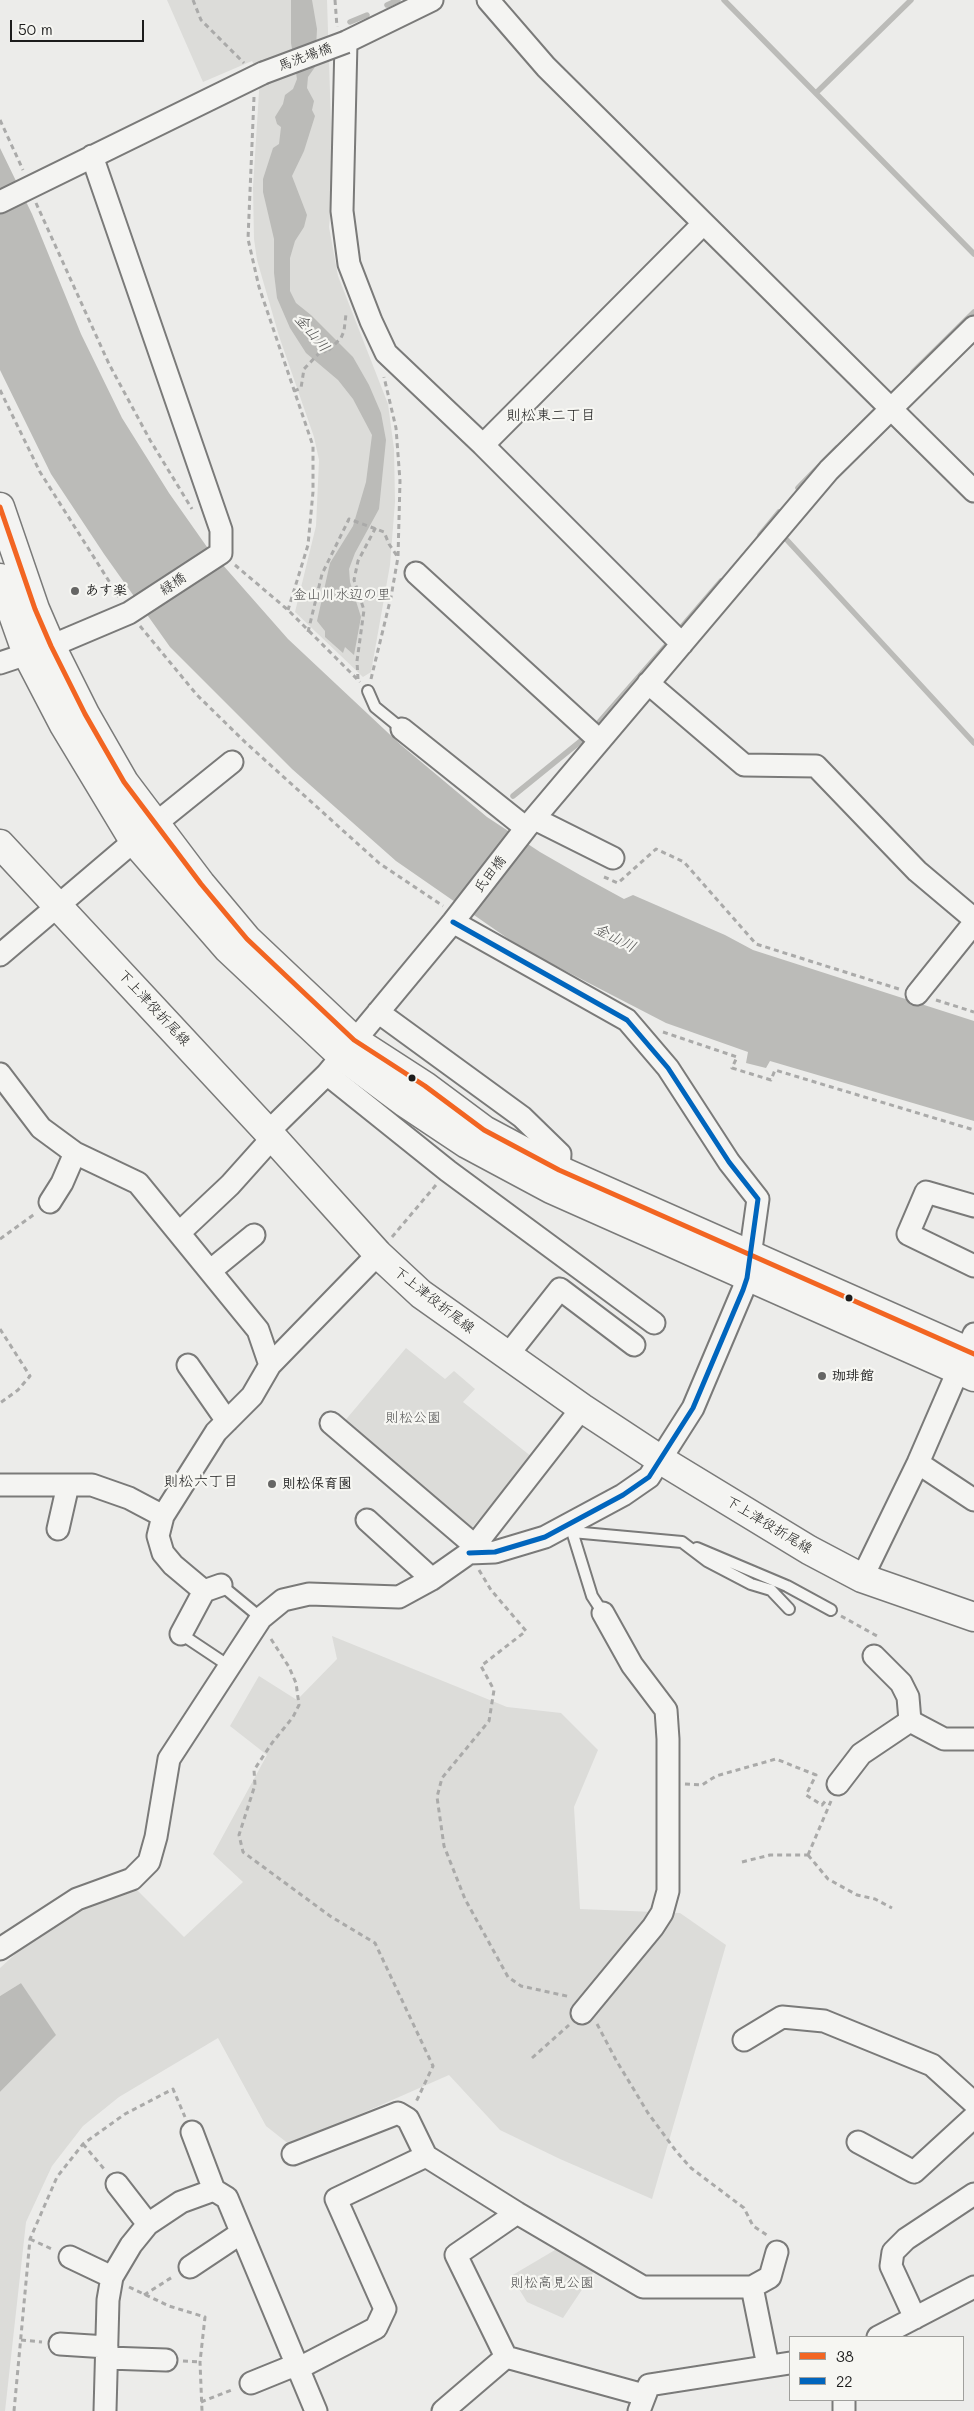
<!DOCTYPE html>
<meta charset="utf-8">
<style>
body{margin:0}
#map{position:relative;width:974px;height:2411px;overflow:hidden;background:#ececea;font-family:Mali,sans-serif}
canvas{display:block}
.legend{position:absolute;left:789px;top:2336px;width:175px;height:65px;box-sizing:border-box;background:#f6f6f2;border:1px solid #9f9f9c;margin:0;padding:6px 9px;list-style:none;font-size:15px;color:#1c1c1c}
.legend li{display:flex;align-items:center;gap:10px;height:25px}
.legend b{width:25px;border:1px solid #9f9f9c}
.scale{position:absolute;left:10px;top:20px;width:134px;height:22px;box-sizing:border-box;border:2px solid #1c1c1c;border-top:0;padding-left:6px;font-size:15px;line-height:18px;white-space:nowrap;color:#1c1c1c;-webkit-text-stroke:4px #f6f6f2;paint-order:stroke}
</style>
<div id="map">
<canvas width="974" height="2411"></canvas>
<ul class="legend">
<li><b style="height:6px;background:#f26522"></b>38</li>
<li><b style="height:6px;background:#0065bd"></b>22</li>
</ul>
<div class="scale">50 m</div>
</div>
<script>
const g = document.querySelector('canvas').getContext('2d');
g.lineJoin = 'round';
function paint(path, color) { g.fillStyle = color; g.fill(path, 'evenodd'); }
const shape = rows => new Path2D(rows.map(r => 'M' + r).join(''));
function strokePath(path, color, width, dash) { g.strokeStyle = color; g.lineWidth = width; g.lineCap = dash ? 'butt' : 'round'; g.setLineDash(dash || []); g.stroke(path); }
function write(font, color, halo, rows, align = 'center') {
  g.font = font + ' Mali,"Klee One",sans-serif'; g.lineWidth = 4.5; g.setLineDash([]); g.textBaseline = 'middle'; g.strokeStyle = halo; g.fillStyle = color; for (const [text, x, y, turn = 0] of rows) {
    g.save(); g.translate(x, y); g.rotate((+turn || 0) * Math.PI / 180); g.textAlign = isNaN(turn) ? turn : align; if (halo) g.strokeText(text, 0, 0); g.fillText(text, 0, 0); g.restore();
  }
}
paint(shape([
 [167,0,327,0,333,185,329,227,338,276,388,404,394,449,395,502,390,565,371,672,363,677,295,612,316,526,319,460,314,437,279,336,257,260,254,239,253,187,260,76,252,61,203,82],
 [406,1348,445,1379,454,1371,475,1389,463,1402,532,1457,470,1530,343,1423],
 [332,1636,507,1707,561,1713,598,1750,574,1807,580,1909,680,1913,726,1945,652,2199,560,2159,500,2130,449,2075,290,2145,266,2126,218,2038,119,2097,83,2126,52,2166,26,2222,5,2411,0,2411,0,2092,55,2035,21,1983,0,1996,0,1968,23,1947,82,1909,136,1889,184,1937,243,1882,213,1854,267,1755,230,1726,259,1676,297,1700,337,1659],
 [560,2247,595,2270,563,2318,527,2302,511,2276]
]), '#dcdcd9');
paint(shape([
 [291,0,312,0,317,29,315,67,308,77,307,88,314,101,312,110,315,116,304,151,292,176,307,215,304,227,295,241,290,258,290,291,296,303,311,315,353,357,369,385,381,413,386,440,379,509,355,553,349,569,350,582,361,617,354,655,345,647,343,653,325,637,325,631,317,621,330,563,353,526,366,482,372,435,353,399,338,380,306,353,290,328,277,298,274,273,274,239,263,192,263,179,273,148,279,144,281,127,277,124,275,117,283,104,285,95,293,89,297,79,291,43],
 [0,148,32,214,81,334,122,418,169,493,207,547,288,639,401,745,487,817,540,852,580,875,624,899,633,895,725,935,753,950,974,1021,974,1121,770,1061,766,1068,746,1063,748,1052,666,1023,523,949,396,861,292,769,170,647,104,554,51,474,0,370],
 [21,1983,56,2035,0,2092,0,1996]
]), '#bbbbb8');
strokePath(shape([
 [724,0,974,254],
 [387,5,398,0],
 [350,22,367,15],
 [816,93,911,0],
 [913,372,974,312],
 [798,488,837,448],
 [760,535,779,512],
 [786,539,974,743],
 [679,630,721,581],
 [593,729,671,640],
 [513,796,587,736]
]), '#bbbbb8', 5.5);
const lane = shape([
 [368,691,375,707,402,729],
 [571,1528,592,1596,603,1613],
 [572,1532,682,1542,707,1561,751,1584,771,1590,789,1609],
 [697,1548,787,1586,831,1610],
 [221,1585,261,1618],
 [181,1634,229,1666]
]);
const street = shape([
 [432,0,346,42,342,211,349,264,371,321,386,353,483,445,682,644],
 [488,0,546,67,974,491],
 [0,202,263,73],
 [483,445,703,224],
 [416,573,599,740],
 [0,663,51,646,129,613,221,553,221,530,92,156],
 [648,683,744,765,816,766,917,871,974,919],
 [402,729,526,828],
 [535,819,613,858],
 [453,922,627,1020,668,1068,729,1162,758,1199,747,1278,743,1290,693,1408,649,1477,623,1495,545,1537,495,1552,469,1553],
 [0,955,134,841,232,762],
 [917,994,974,923],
 [378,1012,522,1117,560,1154,559,1170],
 [0,1074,41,1128,75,1153,138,1183,258,1330,270,1365],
 [327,1074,448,1171,654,1323],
 [268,1132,327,1074,453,922,526,828,829,470,974,327],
 [50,1202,62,1183,75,1153],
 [974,1206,926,1192,908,1234,974,1266],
 [179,1233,230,1185,273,1137],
 [210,1271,254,1235],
 [507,1356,560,1289,634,1345],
 [188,1365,227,1421],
 [331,1423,474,1545],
 [918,1463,974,1500],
 [0,1485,92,1485,129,1498,163,1516],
 [367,1520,432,1579],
 [58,1529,68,1485],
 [862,1578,918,1463,974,1334],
 [221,1585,204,1591,173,1565,163,1553,158,1536,163,1516,216,1432,252,1396,270,1365,378,1254],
 [181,1634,204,1591],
 [874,1656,901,1683,908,1697,910,1721],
 [910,1721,944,1739,974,1739],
 [838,1784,861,1754,910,1721],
 [0,1949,77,1899,132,1879,149,1862,156,1837,169,1759,261,1618,283,1600,309,1594,399,1597,432,1579,469,1553,582,1408],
 [582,2013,653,1927,662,1913,668,1891,668,1739,666,1710,632,1665,603,1613],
 [744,2040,782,2017,824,2021,932,2065,974,2103],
 [192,2132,214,2190],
 [858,2142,914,2172,974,2117],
 [293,2154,398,2113,408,2119,426,2156,517,2213,643,2287,752,2287,768,2366],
 [117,2184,148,2224],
 [70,2257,112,2277],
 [190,2267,241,2233],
 [752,2287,770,2277,777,2252],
 [915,2318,891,2266,893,2252,906,2239,974,2194],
 [878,2337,974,2287],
 [60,2344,107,2347],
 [506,2357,456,2255,517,2213],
 [108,2358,166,2360],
 [251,2383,288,2368,299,2368,376,2328,385,2309,336,2199,426,2156],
 [844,2400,844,2411],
 [105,2411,108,2300,112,2277,131,2245,148,2224,181,2202,214,2190,227,2198,316,2411],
 [443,2411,506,2357,644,2395],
 [639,2411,649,2385,790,2363]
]);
const secondary = shape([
 [0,507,35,609,51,646,85,714,124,782,201,884,247,939,354,1040,425,1086,484,1130,559,1170,974,1354],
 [0,578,27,654,64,725,134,841,228,949,342,1056,404,1102,467,1144,551,1189,974,1377],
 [0,844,268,1132,378,1254,421,1294,582,1408,661,1460,809,1550,862,1578,974,1617]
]);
strokePath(lane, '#7a7a79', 14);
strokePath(street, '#7a7a79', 25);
strokePath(secondary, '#7a7a79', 31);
strokePath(shape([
 [193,0,201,20,244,63],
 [335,0,337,27],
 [254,97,248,239,259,287,313,446,313,492,308,545,288,610],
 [0,120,23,170],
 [36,203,109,364,150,440,192,509],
 [0,390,40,472,119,597],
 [294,391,301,388,304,369,323,349,326,353,341,338,344,331,346,314],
 [235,565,288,610,360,682],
 [140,626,197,695,246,743,379,863,443,906],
 [308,632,322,574,349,519,384,532,389,544,397,556],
 [358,679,357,661,364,610,354,580,358,561,376,527],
 [371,679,391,597,398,557,400,481,396,428,384,377],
 [604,877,618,883,656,849,684,862,756,944,899,989],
 [936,1000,974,1012],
 [663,1032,737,1057,732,1068,771,1080,775,1070,974,1130],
 [392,1237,436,1185],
 [0,1239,36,1213],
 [0,1329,30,1376,18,1390,0,1403],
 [479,1570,491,1590,526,1631,481,1666,494,1690,489,1721,442,1778,437,1797,444,1846,465,1899,508,1977,521,1986,571,1997],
 [841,1616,877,1636],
 [271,1639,289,1667,296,1683,299,1705,293,1717,272,1743,254,1770,255,1785,239,1835,243,1852,330,1916,375,1943,433,2066,416,2102],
 [685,1784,702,1785,716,1776,776,1759,816,1775,806,1795,822,1805,827,1799],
 [808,1855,828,1879,857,1895,875,1899,892,1908],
 [808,1855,831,1801],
 [742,1862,770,1855,808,1855],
 [597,2024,616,2060,648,2113,676,2151,691,2168,744,2208,753,2226,767,2235],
 [532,2058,569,2025],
 [83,2144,105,2170],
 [30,2239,54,2250],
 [129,2287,169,2306,205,2317,200,2362,202,2411],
 [144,2295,174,2276],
 [21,2340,42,2342],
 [183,2361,200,2362],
 [201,2402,234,2389],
 [14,2411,30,2239,57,2177,83,2144,125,2114,173,2089,185,2117]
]), '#aaaaa9', 3, [5, 4]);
strokePath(lane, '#f4f4f2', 10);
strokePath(street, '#f4f4f2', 21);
strokePath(secondary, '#f4f4f2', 28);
const streetBridge = shape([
 [263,73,346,42]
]);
strokePath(streetBridge, '#7a7a79', 25, []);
strokePath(streetBridge, '#f4f4f2', 21);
strokePath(shape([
 [0,507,35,609,51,646,85,714,124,782,201,884,247,939,354,1040,425,1086,484,1130,559,1170,974,1354]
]), '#f26522', 5);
strokePath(shape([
 [453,922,627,1020,668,1068,729,1162,758,1199,747,1278,743,1290,693,1408,649,1477,623,1495,545,1537,495,1552,469,1553]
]), '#0065bd', 5);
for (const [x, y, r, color] of [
 [75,591,5,"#656564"],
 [412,1078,4.5,"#1c1c1c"],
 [849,1298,4.5,"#1c1c1c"],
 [822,1376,5,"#656564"],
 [272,1484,5,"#656564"]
]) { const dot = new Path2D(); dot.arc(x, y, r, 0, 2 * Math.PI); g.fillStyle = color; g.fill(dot); strokePath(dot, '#f6f6f2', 2); }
write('14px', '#1c1c1c', '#f6f6f2', [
 ["馬洗場橋",305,57,-20],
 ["緑橋",173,584,-34],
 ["氏田橋",490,874,-52],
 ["下上津役折尾線",154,1008,47],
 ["下上津役折尾線",434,1300,38],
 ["下上津役折尾線",769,1525,31]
]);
write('bold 14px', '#1c1c1c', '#f6f6f2', [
 ["あす楽",85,591],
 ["珈琲館",832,1376],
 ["則松保育園",282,1484]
], 'left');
write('14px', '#515151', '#f6f6f2', [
 ["金山川水辺の里",342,595],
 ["則松公園",413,1418],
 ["則松高見公園",552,2283]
]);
write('italic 15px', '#535352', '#f6f6f2', [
 ["金山川",312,333,50],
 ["金山川",615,938,27]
]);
write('15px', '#1c1c1c', '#f6f6f2', [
 ["則松東二丁目",551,415],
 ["則松六丁目",201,1481]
]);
</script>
